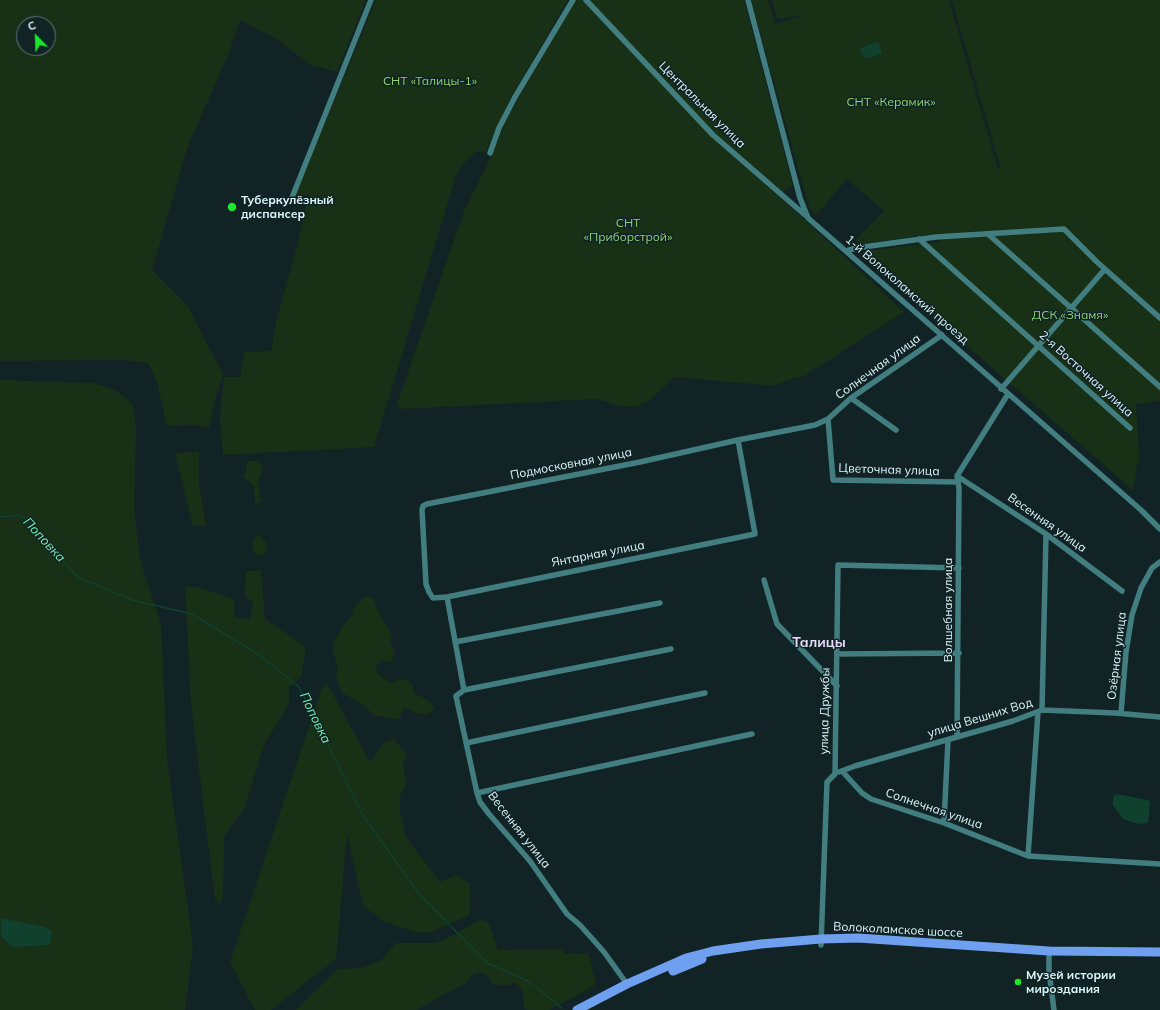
<!DOCTYPE html>
<meta charset="utf-8">
<style>
body{margin:0}
#map{position:relative;width:1160px;height:1010px;overflow:hidden;background:#122326;font-family:Mulish,sans-serif}
canvas{display:block}
.north{position:absolute;left:16px;top:16px;width:40px;height:40px;box-sizing:border-box;background:#122326;border:1px solid #62787b;border-radius:50%;rotate:337deg;font-size:11px;font-weight:700;line-height:16px;text-align:center;color:#dbf8fb}
.north::after{content:'';display:block;margin:auto;width:14px;height:18px;background:#1ce72e;clip-path:polygon(50% 0,100% 100%,50% 72%,0 100%)}
</style>
<div id="map">
<canvas width="1160" height="1010"></canvas>
<div class="north">С</div>
</div>
<script>
const g = document.querySelector('canvas').getContext('2d');
g.lineJoin = 'round';
function paint(path, color) { g.fillStyle = color; g.fill(path, 'evenodd'); }
const shape = rows => new Path2D(rows.map(r => 'M' + r).join(''));
function strokePath(path, color, width, dash) { g.strokeStyle = color; g.lineWidth = width; g.lineCap = dash ? 'butt' : 'round'; g.setLineDash(dash || []); g.stroke(path); }
function write(font, color, halo, rows, align = 'center') {
  g.font = font + ' Mulish,sans-serif'; g.lineWidth = 3; g.setLineDash([]); g.textBaseline = 'middle'; g.strokeStyle = halo; g.fillStyle = color; for (const [text, x, y, turn = 0] of rows) {
    g.save(); g.translate(x, y); g.rotate((+turn || 0) * Math.PI / 180); g.textAlign = isNaN(turn) ? turn : align; if (halo) g.strokeText(text, 0, 0); g.fillText(text, 0, 0); g.restore();
  }
}
paint(shape([
 [0,0,366,0,337,72,311,65,273,37,240,20,228,55,188,146,152,270,188,306,223,375,216,396,209,428,195,425,167,426,157,382,148,363,122,360,0,361],
 [24,24,48,24,48,48,24,48],
 [376,0,568,0,510,99,485,153,476,151,463,164,456,175,374,447,223,455,220,418,224,377,240,377,245,352,271,351,277,319,299,238,308,195,295,196],
 [576,0,744,0,793,186,787,188,780,197,904,312,804,376,787,380,775,386,675,377,648,401,637,406,624,407,596,399,402,409,397,404,464,211,489,161,508,116],
 [751,0,768,0,775,24,806,15,777,19,772,0,949,0,997,166,1001,170,952,0,1160,0,1160,401,1136,404,1139,454,1133,490,861,254,863,251,940,242,939,233,860,244,855,240,884,211,847,179,816,215,809,207],
 [0,380,93,383,111,388,126,398,133,406,136,427,134,507,140,560,161,624,167,759,193,946,185,1010,0,1010],
 [199,452,199,484,206,525,193,526,175,453],
 [247,461,258,461,263,467,258,481,261,503,255,503,254,486,243,477,246,471],
 [259,534,268,545,264,556,255,554,252,547,253,539],
 [246,571,261,571,265,619,306,647,301,677,289,687,289,704,264,745,244,809,224,837,223,897,220,904,215,899,191,704,185,587,198,587,234,599,234,618,250,619,253,602,245,596],
 [366,596,374,599,376,607,392,636,390,640,395,655,390,662,382,660,376,666,377,674,391,683,399,680,407,680,413,685,414,693,429,701,435,707,428,714,419,714,404,707,399,719,375,716,363,705,341,692,336,676,338,668,333,652,334,643,341,628,352,616,354,607],
 [327,683,370,762,385,742,393,739,407,754,403,763,406,784,400,796,400,811,406,837,440,882,456,875,470,884,470,915,431,932,414,932,383,921,363,905,347,834,336,959,271,1010,255,1010,230,962,322,688],
 [481,919,489,923,498,950,563,949,564,954,588,953,595,978,594,986,549,1010,527,1010,524,1008,523,992,519,986,515,983,506,986,493,984,487,975,480,972,471,975,466,983,416,1010,296,1010,338,969,360,968,381,960,396,943,435,943,452,936]
]), '#173016');
paint(shape([
 [876,42,880,45,882,54,865,59,860,50,861,48],
 [1116,794,1148,800,1150,803,1148,823,1139,824,1123,819,1113,805,1113,797],
 [1,918,44,927,52,931,50,945,13,947,1,936]
]), '#10412f');
strokePath(shape([
 [0,517,21,515,78,577,132,600,192,614,258,654,299,687,362,814,419,894,487,963,528,981,562,1008]
]), '#10412f', 1.5);
strokePath(shape([
 [586,0,713,135,805,215],
 [748,0,800,198,808,218,1141,510,1160,529],
 [490,153,499,128,515,97,573,0],
 [291,200,371,0],
 [988,234,1160,387],
 [919,239,1130,428],
 [846,251,856,248,936,237,1064,229,1097,262,1160,318],
 [1001,389,1105,269],
 [851,398,896,430],
 [828,419,833,480,958,482],
 [738,440,755,534,447,597,433,598,429,592,426,584,422,510,423,506,427,504,640,462,738,440,815,425,828,419,851,398,942,335],
 [957,476,1046,534,1122,591],
 [764,580,777,624,837,686],
 [447,597,464,690],
 [455,642,660,603],
 [837,654,959,653],
 [1042,710,1046,534],
 [1121,713,1126,652,1132,615,1141,588,1152,568,1160,562],
 [957,737,959,488,957,476,1008,394],
 [466,743,705,693],
 [842,771,862,793,871,799,944,823,1028,856,1160,864],
 [839,772,855,766,1013,721,1042,710,1115,713,1160,717],
 [477,793,752,734],
 [944,823,948,740],
 [1028,856,1038,712],
 [821,945,827,782,835,774,838,565,959,568],
 [1049,951,1049,971,1054,1010],
 [627,984,604,952,580,925,567,914,530,861,489,814,480,802,477,793,456,696,464,690,671,649]
]), '#427e80', 5.5);
strokePath(shape([
 [673,971,702,959],
 [577,1010,627,984,686,958,713,951,761,944,821,939,858,938,1049,951,1160,952]
]), '#6ea0ef', 9);
for (const [x, y, r, color] of [
 [232,207,5,"#1ce72e"],
 [1018,982,4,"#1ce72e"]
]) { const dot = new Path2D(); dot.arc(x, y, r, 0, 2 * Math.PI); g.fillStyle = color; g.fill(dot); strokePath(dot, '#122326', 1.5); }
write('12px', '#89d46e', '#122326', [
 ["СНТ «Талицы-1»",430,81],
 ["СНТ «Керамик»",891,102],
 ["СНТ",628,223],
 ["«Приборстрой»",628,237],
 ["ДСК «Знамя»",1070,315]
]);
write('12px', '#dbf8fb', '#122326', [
 ["Центральная улица",702,105,45],
 ["1-й Волоколамский проезд",907,290,41],
 ["Солнечная улица",878,367,-36],
 ["2-я Восточная улица",1086,374,42],
 ["Подмосковная улица",571,464,-11],
 ["Цветочная улица",889,470,2],
 ["Весенняя улица",1047,523,35],
 ["Янтарная улица",598,554,-11],
 ["Волшебная улица",948,610,-90],
 ["Озёрная улица",1117,656,-83],
 ["улица Дружбы",825,711,-89],
 ["улица Вешних Вод",980,718,-17],
 ["Солнечная улица",934,809,19],
 ["Весенняя улица",519,830,52],
 ["Волоколамское шоссе",898,930,3]
]);
write('bold 12px', '#dbf8fb', '#122326', [
 ["Туберкулёзный",241,200],
 ["диспансер",241,214],
 ["Музей истории",1026,975],
 ["мироздания",1026,989]
], 'left');
write('italic 13px', '#74f0ad', '#122326', [
 ["Поповка",44,540,47],
 ["Поповка",315,718,64]
]);
write('bold 14px', '#e8ddfb', '#122326', [
 ["Талицы",819,643]
]);
</script>
